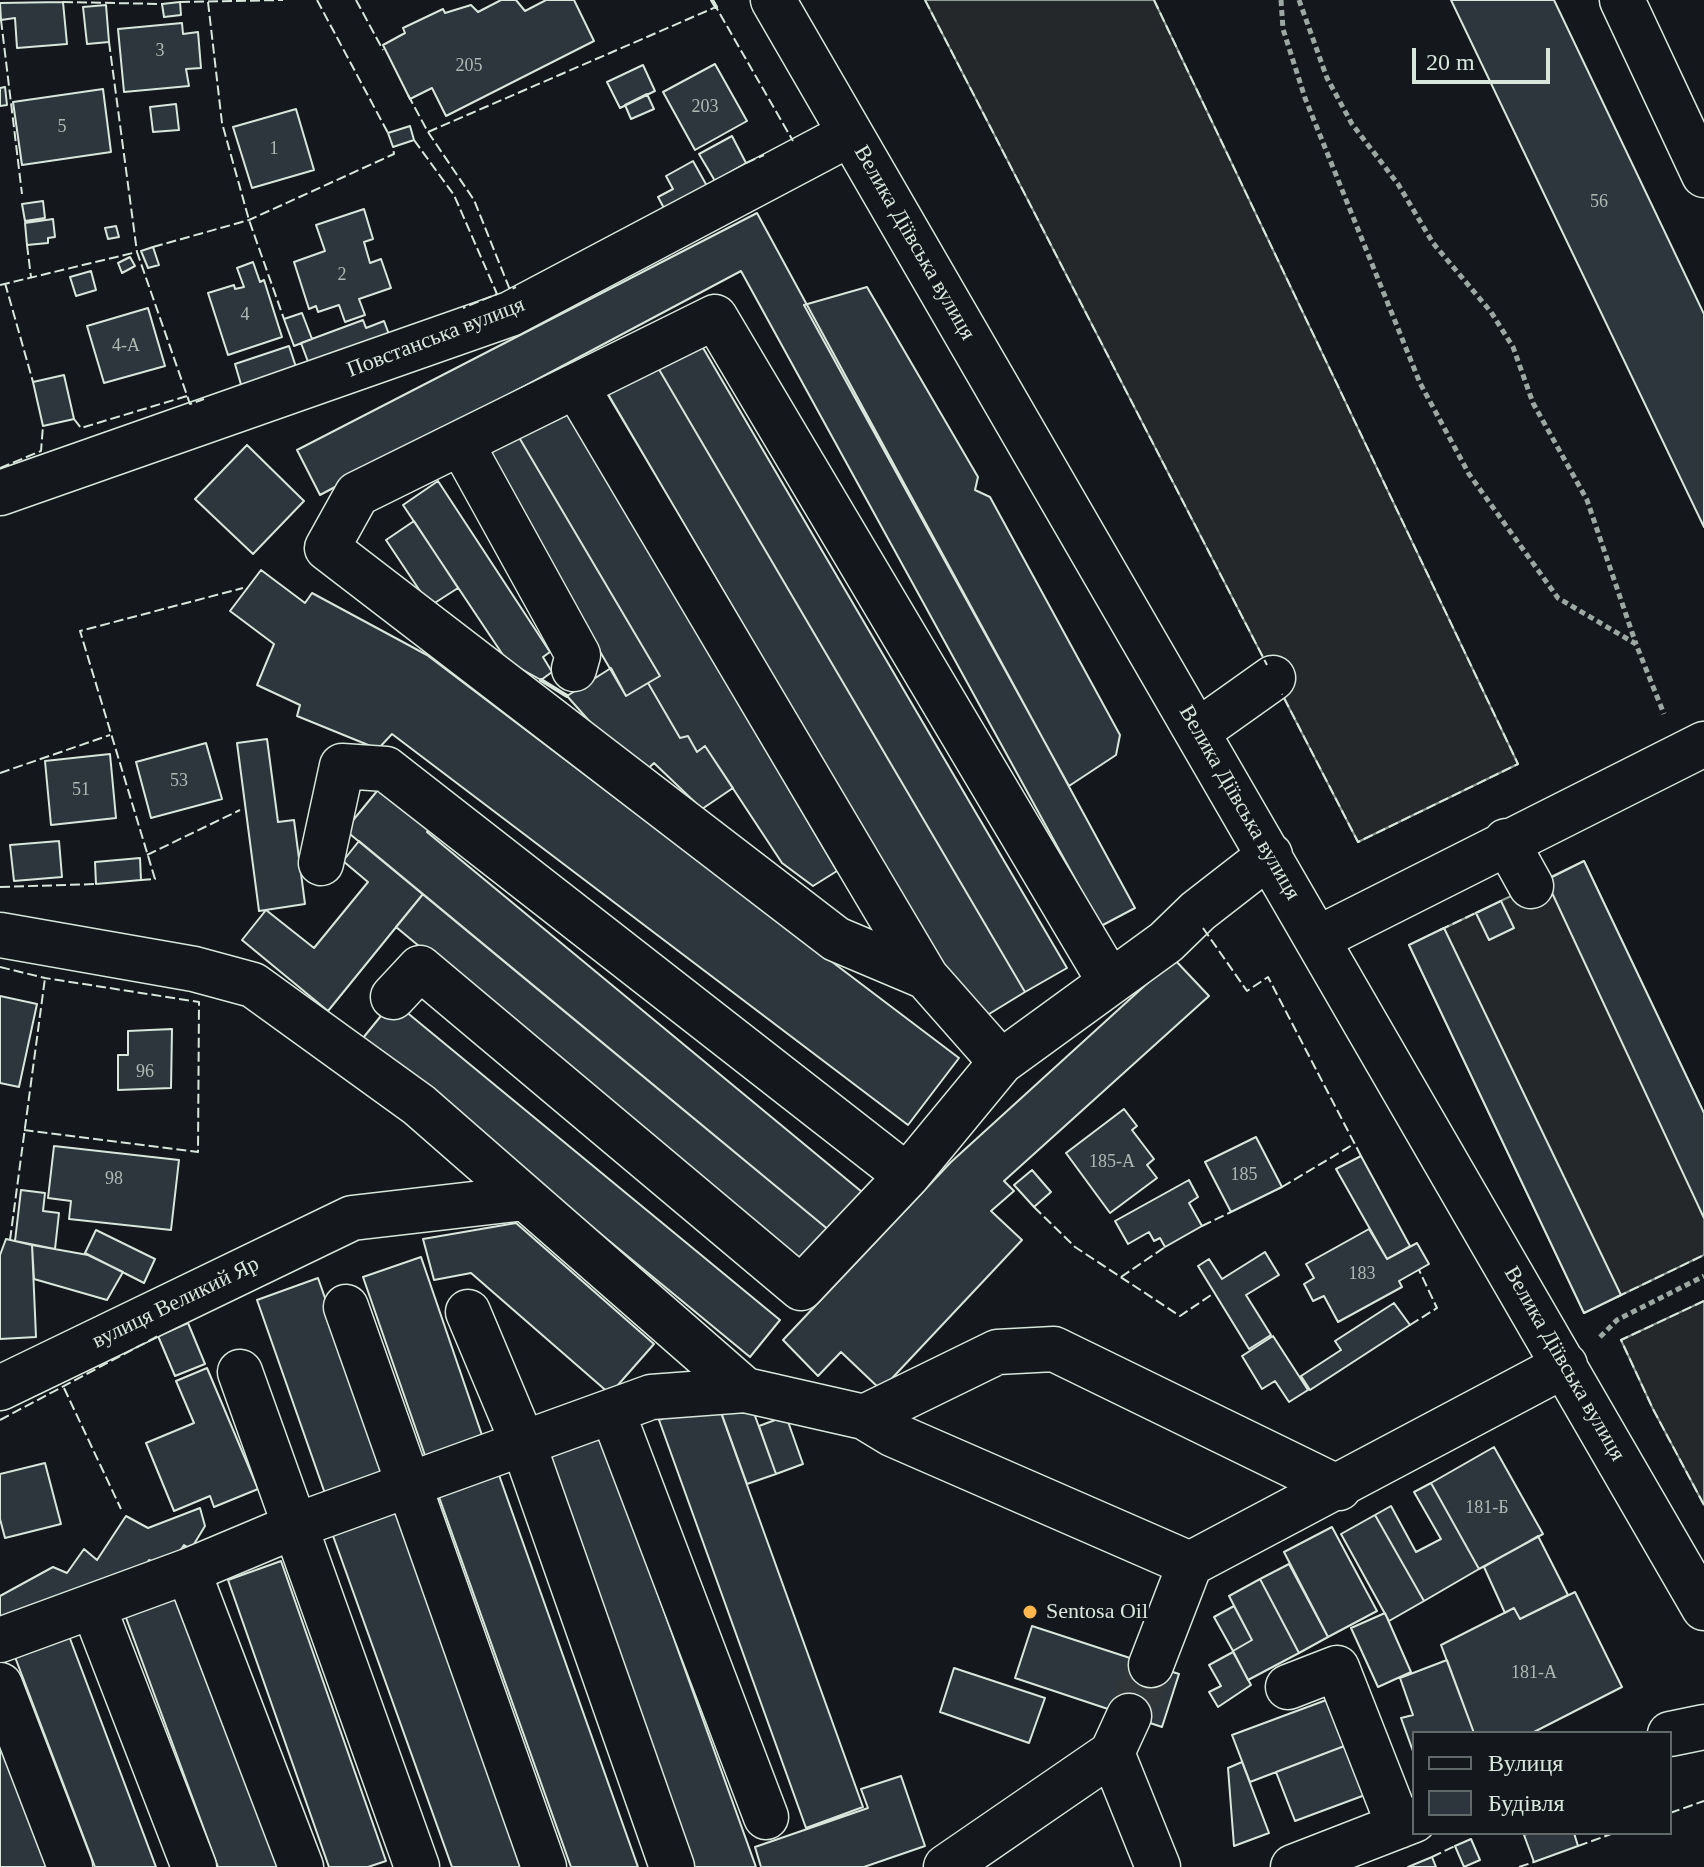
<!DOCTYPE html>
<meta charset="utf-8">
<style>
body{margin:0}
#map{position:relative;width:1704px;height:1867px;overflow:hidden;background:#14181c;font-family:"Times New Roman",serif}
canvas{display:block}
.legend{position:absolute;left:1412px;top:1731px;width:260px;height:104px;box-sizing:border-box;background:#14181c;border:2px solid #626a69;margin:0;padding:10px 14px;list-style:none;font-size:24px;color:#d8e6dc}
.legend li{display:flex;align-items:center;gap:16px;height:40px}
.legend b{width:40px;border:2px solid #626a69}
.scale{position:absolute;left:1412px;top:48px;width:138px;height:36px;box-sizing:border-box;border:4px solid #d8e6dc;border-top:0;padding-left:10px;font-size:24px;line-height:28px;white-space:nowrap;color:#d8e6dc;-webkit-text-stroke:6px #14181c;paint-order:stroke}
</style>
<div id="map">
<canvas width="1704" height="1867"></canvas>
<ul class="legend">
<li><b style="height:10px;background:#14181c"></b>Вулиця</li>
<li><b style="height:22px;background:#2c363c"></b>Будівля</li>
</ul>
<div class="scale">20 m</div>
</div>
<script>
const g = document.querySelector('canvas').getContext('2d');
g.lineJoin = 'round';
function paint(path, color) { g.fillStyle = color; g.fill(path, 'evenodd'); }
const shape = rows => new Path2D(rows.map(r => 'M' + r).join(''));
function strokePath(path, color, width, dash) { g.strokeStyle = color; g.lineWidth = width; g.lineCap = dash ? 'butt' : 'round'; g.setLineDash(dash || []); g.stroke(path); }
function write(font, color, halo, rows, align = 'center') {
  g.font = font + ' "Times New Roman",serif'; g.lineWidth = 6; g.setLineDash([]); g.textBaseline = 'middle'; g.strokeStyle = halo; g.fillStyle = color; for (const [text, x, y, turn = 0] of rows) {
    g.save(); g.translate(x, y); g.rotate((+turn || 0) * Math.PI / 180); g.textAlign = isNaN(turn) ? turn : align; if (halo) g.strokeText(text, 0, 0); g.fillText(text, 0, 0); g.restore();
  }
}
const parking = shape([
 [925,0,1154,0,1518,764,1358,842,925,0],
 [1584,861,1704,1113,1704,1255,1584,1313,1409,945,1584,861],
 [1704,1301,1704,1505,1653,1409,1621,1340,1704,1301]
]);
paint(parking, '#24282b');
strokePath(parking, '#939e99', 2);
const building = shape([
 [501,0,516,0,525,11,546,0,574,0,594,41,446,116,432,88,410,99,383,45,405,33,403,28,443,9,445,13,471,5,478,12,501,0],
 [1451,0,1554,0,1704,314,1704,527,1451,0],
 [63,2,67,44,17,48,15,18,1,20,0,3,63,2],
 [180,2,181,15,164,17,162,4,180,2],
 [106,5,109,42,87,44,83,7,106,5],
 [182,23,183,34,198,32,201,68,186,69,189,86,124,92,118,29,182,23],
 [715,64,747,121,695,150,663,92,715,64],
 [643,65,655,91,620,108,607,82,643,65],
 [5,87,7,105,0,106,0,88,5,87],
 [103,89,111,152,22,165,13,102,103,89],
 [647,94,654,109,631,119,625,105,647,94],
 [176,104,179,130,153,132,150,107,176,104],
 [296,109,314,170,252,188,233,127,296,109],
 [410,126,414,140,393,147,388,133,410,126],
 [732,136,746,163,715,181,699,154,732,136],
 [693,161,707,186,665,210,658,197,673,189,666,176,693,161],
 [43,201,45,218,25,221,22,204,43,201],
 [364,209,373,239,364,242,370,263,381,259,391,288,359,299,365,315,345,322,339,305,318,312,316,306,309,309,294,262,325,251,316,225,364,209],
 [757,213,1135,908,1101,926,741,271,320,495,297,450,757,213],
 [53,219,55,237,48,238,48,243,27,245,25,223,53,219],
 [116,226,119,237,108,239,105,228,116,226],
 [153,247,159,265,148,268,141,251,153,247],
 [130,257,135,266,122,273,118,263,130,257],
 [253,262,260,282,264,280,282,337,228,355,208,293,234,285,235,289,244,287,237,268,253,262],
 [91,271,96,290,76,296,70,277,91,271],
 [867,287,978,477,975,490,990,497,1120,735,1116,755,1069,786,804,305,867,287],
 [148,308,165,366,104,383,87,326,148,308],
 [302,313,312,339,294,346,284,319,302,313],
 [363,320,366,328,384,321,390,337,310,367,301,343,363,320],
 [699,341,1067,968,1025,992,657,366,699,341],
 [289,346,297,370,242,388,235,364,289,346],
 [657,366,1025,992,976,1022,608,394,657,366],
 [64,375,74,419,43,426,33,382,64,375],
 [565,408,837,871,813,886,782,863,705,746,697,752,688,736,680,738,648,683,660,676,517,434,565,408],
 [517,434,660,676,626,696,484,453,517,434],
 [247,445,304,501,253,554,195,499,247,445],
 [438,481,550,652,543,657,552,672,541,680,507,661,403,505,438,481],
 [414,521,458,588,430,606,386,540,414,521],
 [261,570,305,603,312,593,427,655,959,1058,908,1125,392,734,378,749,297,716,300,705,257,685,274,644,230,611,261,570],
 [611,668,626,696,648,683,680,738,688,736,697,752,705,746,733,788,702,809,654,763,639,777,567,696,611,668],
 [267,739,278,822,294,820,305,904,259,911,237,743,267,739],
 [206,743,222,799,151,818,136,762,206,743],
 [110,754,116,818,51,825,45,761,110,754],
 [382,785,432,826,427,832,862,1192,830,1231,345,830,382,785],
 [59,841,62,877,14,881,10,845,59,841],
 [359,841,423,894,328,1011,242,940,266,910,314,948,368,882,343,861,359,841],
 [140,858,141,880,96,884,95,862,140,858],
 [1584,861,1704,1113,1704,1218,1546,880,1584,861],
 [423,894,830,1231,803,1264,396,927,423,894],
 [1501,901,1514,928,1489,940,1476,913,1501,901],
 [1444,928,1621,1295,1584,1313,1409,945,1444,928],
 [1174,959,1209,996,1004,1181,1014,1191,991,1211,1022,1240,881,1390,841,1352,818,1376,783,1340,951,1162,1174,959],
 [0,996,37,1004,19,1087,0,1083,0,996],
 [393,1001,780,1320,750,1357,363,1038,393,1001],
 [172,1029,171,1088,118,1090,118,1055,128,1055,128,1031,172,1029],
 [1124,1109,1137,1126,1132,1130,1154,1159,1147,1165,1157,1178,1110,1213,1066,1153,1124,1109],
 [1256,1137,1282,1187,1231,1212,1205,1162,1256,1137],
 [54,1146,179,1160,171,1230,69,1219,71,1201,48,1198,54,1146],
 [1361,1156,1410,1246,1387,1259,1336,1169,1361,1156],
 [1032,1170,1051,1192,1034,1207,1014,1185,1032,1170],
 [1189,1180,1198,1197,1189,1203,1202,1226,1165,1247,1160,1238,1154,1241,1149,1232,1128,1244,1115,1221,1189,1180],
 [21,1190,45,1193,43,1211,59,1213,55,1249,15,1241,21,1190],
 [516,1223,654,1344,610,1394,471,1273,434,1280,423,1239,516,1223],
 [1369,1229,1387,1259,1417,1243,1429,1264,1399,1281,1402,1287,1338,1322,1324,1296,1313,1301,1304,1284,1314,1278,1306,1264,1369,1229],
 [96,1230,155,1259,144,1283,85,1253,96,1230],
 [6,1239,32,1245,36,1337,0,1339,0,1255,6,1239],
 [32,1245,88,1255,123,1272,107,1300,34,1279,32,1245],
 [1265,1252,1279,1275,1246,1295,1271,1335,1249,1349,1198,1266,1209,1259,1222,1279,1265,1252],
 [421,1257,485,1444,428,1464,363,1277,421,1257],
 [318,1278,390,1483,329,1505,257,1300,318,1278],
 [1394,1303,1410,1325,1310,1390,1301,1376,1341,1350,1335,1341,1394,1303],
 [188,1323,205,1364,175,1376,158,1336,188,1323],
 [1273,1336,1308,1390,1289,1402,1275,1381,1262,1389,1242,1356,1273,1336],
 [207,1368,258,1489,214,1507,210,1496,174,1511,146,1443,194,1423,176,1381,207,1368],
 [716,1399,863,1807,806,1828,659,1420,716,1399],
 [750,1402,776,1474,747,1484,721,1412,750,1402],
 [786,1416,803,1464,776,1474,759,1426,786,1416],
 [600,1433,756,1867,692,1867,543,1454,600,1433],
 [1494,1447,1543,1534,1479,1569,1431,1483,1494,1447],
 [45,1463,61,1524,5,1538,0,1519,0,1474,45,1463],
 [499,1475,638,1867,571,1867,439,1497,499,1475],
 [1431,1483,1479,1569,1424,1601,1375,1515,1391,1506,1416,1552,1441,1539,1414,1492,1431,1483],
 [200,1508,205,1526,191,1549,184,1545,169,1568,149,1560,137,1578,0,1633,0,1596,53,1567,67,1573,84,1549,97,1560,126,1516,148,1528,200,1508],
 [399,1509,527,1867,452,1867,332,1533,399,1509],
 [1375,1515,1424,1601,1389,1621,1341,1534,1375,1515],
 [1332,1527,1377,1611,1328,1637,1284,1552,1332,1527],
 [1538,1536,1568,1595,1520,1619,1514,1608,1505,1613,1484,1567,1538,1536],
 [281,1561,386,1861,368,1867,329,1867,228,1580,281,1561],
 [1289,1564,1328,1637,1299,1653,1260,1579,1289,1564],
 [1260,1579,1299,1653,1248,1680,1233,1651,1252,1640,1229,1596,1260,1579],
 [1575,1592,1622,1687,1532,1733,1474,1733,1441,1645,1514,1608,1520,1619,1575,1592],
 [179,1595,280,1867,218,1867,125,1615,179,1595],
 [1234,1606,1252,1640,1233,1651,1214,1617,1234,1606],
 [1385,1613,1411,1672,1378,1687,1351,1628,1385,1613],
 [1032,1626,1179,1674,1162,1727,1015,1678,1032,1626],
 [69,1636,156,1867,95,1867,15,1657,69,1636],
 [1233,1652,1251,1685,1218,1707,1209,1692,1221,1686,1209,1665,1233,1652],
 [1447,1660,1474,1733,1414,1733,1414,1754,1401,1718,1413,1715,1400,1678,1447,1660],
 [954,1668,1045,1698,1029,1743,940,1712,954,1668],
 [1329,1699,1347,1745,1250,1782,1232,1735,1329,1699],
 [0,1741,48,1867,0,1867,0,1741],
 [1347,1745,1365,1795,1295,1821,1276,1772,1347,1745],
 [1242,1762,1269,1833,1234,1846,1228,1768,1242,1762],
 [901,1776,925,1846,864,1867,761,1867,755,1847,868,1808,861,1789,901,1776],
 [1529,1833,1574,1833,1578,1846,1534,1862,1524,1835,1529,1833],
 [1471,1839,1480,1860,1464,1867,1455,1846,1471,1839],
 [1432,1857,1436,1867,1408,1867,1432,1857]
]);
paint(building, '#2c363c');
strokePath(building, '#d8e6dc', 2);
strokePath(shape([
 [1129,1716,1151,1665]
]), '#313739', 44, [44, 22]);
const minor = shape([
 [773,0,1704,1608],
 [1622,0,1704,175],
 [576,386,926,977],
 [461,443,578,655,574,669],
 [0,493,510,314,850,134],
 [1197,732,1273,678],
 [1506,841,1531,886],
 [321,863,342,766,386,769,907,1176],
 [0,935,194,969,253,985,419,1105,745,1390,864,1417,892,1434,1190,1564],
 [1319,938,1704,744],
 [393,997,420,968,801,1288,907,1176,1001,1062,1166,942,1198,911,1270,855],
 [1001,1062,926,977,836,939,327,548,357,494,715,317,1110,982],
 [346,1307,544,1867],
 [468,1312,523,1443,672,1867],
 [240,1372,417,1867],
 [0,1388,352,1218,525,1198],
 [612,1411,766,1817],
 [864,1417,997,1352,1054,1349,1339,1488],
 [188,1571,301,1867],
 [93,1606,194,1867],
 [0,1640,188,1571,295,1526,651,1397,745,1390],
 [1151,1665,1190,1564,1565,1365],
 [0,1685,70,1867],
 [1288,1687,1337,1668,1399,1826],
 [1129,1716,1112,1753,1158,1867],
 [1670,1734,1704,1727],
 [946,1867,1112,1753],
 [1293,1867,1414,1820]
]);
strokePath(minor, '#d8e6dc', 47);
strokePath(shape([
 [1281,0,1283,29,1305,98,1420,383,1469,474,1558,598,1636,644,1664,714],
 [1299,0,1327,78,1352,124,1398,184,1433,243,1491,312,1513,347,1533,403,1587,500,1636,644],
 [1600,1337,1617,1320,1704,1276]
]), '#9da8a2', 5, [6, 4]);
strokePath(minor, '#14181c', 44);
strokePath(shape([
 [317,0,388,133],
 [356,0,383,50],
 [925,0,1267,665],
 [1154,0,1518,764,1358,842,1282,694],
 [63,2,162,4],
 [180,2,283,0],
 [208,2,222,123,249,220,284,319],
 [1,20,22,194],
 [109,42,137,252],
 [408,95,428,132,474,200,510,290,516,287],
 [428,132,716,7,793,141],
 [414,140,454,195,497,294,463,308],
 [746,163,764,155],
 [27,245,31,277],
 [153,247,249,220,394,154,393,147],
 [5,283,33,382],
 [0,285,137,252,190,404,204,399],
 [74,419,81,428,187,396],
 [0,468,41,451,43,426],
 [0,773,110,735],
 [147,855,240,810],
 [141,880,155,879,80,631,243,588],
 [0,887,96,884],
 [1203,928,1247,991,1268,977,1361,1156],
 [1440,930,1480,911],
 [0,967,45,978,199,1002,198,1152,24,1130],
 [1282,1187,1354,1144],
 [1034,1207,1075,1247,1180,1316,1214,1293],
 [1202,1226,1231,1212],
 [10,1240,45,978],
 [1121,1277,1165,1247],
 [1617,1297,1704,1255],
 [1704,1301,1621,1340,1653,1409,1704,1505],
 [1410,1325,1437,1308,1419,1270],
 [64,1388,121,1509],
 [0,1420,158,1336],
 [1670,1813,1704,1801],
 [1578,1846,1614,1833],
 [1432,1857,1455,1846],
 [1519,1867,1534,1862]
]), '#d8e6dc', 2, [10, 4]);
strokePath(shape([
 [712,0,716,7],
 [541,680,567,696]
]), '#d8e6dc', 4);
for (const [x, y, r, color] of [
 [1030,1612,8,"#ffb74d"]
]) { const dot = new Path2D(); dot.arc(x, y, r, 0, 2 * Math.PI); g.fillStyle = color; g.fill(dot); strokePath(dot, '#14181c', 3); }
write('18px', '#adbab4', null, [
 ["3",160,51],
 ["205",469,66],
 ["203",705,107],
 ["5",62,127],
 ["1",274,149],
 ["56",1599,202],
 ["2",342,275],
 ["4",245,315],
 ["4-А",126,346],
 ["53",179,781],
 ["51",81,790],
 ["96",145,1072],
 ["185-А",1112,1162],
 ["185",1244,1175],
 ["98",114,1179],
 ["183",1362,1274],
 ["181-Б",1487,1508],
 ["181-А",1534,1673]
]);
write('22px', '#d8e6dc', '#14181c', [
 ["Велика Діївська вулиця",914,243,60],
 ["Повстанська вулиця",436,338,-21],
 ["Велика Діївська вулиця",1239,803,60],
 ["вулиця Великий Яр",176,1303,-26],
 ["Велика Діївська вулиця",1564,1364,60]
]);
write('22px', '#d8e6dc', '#14181c', [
 ["Sentosa Oil",1046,1612]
], 'left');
</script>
